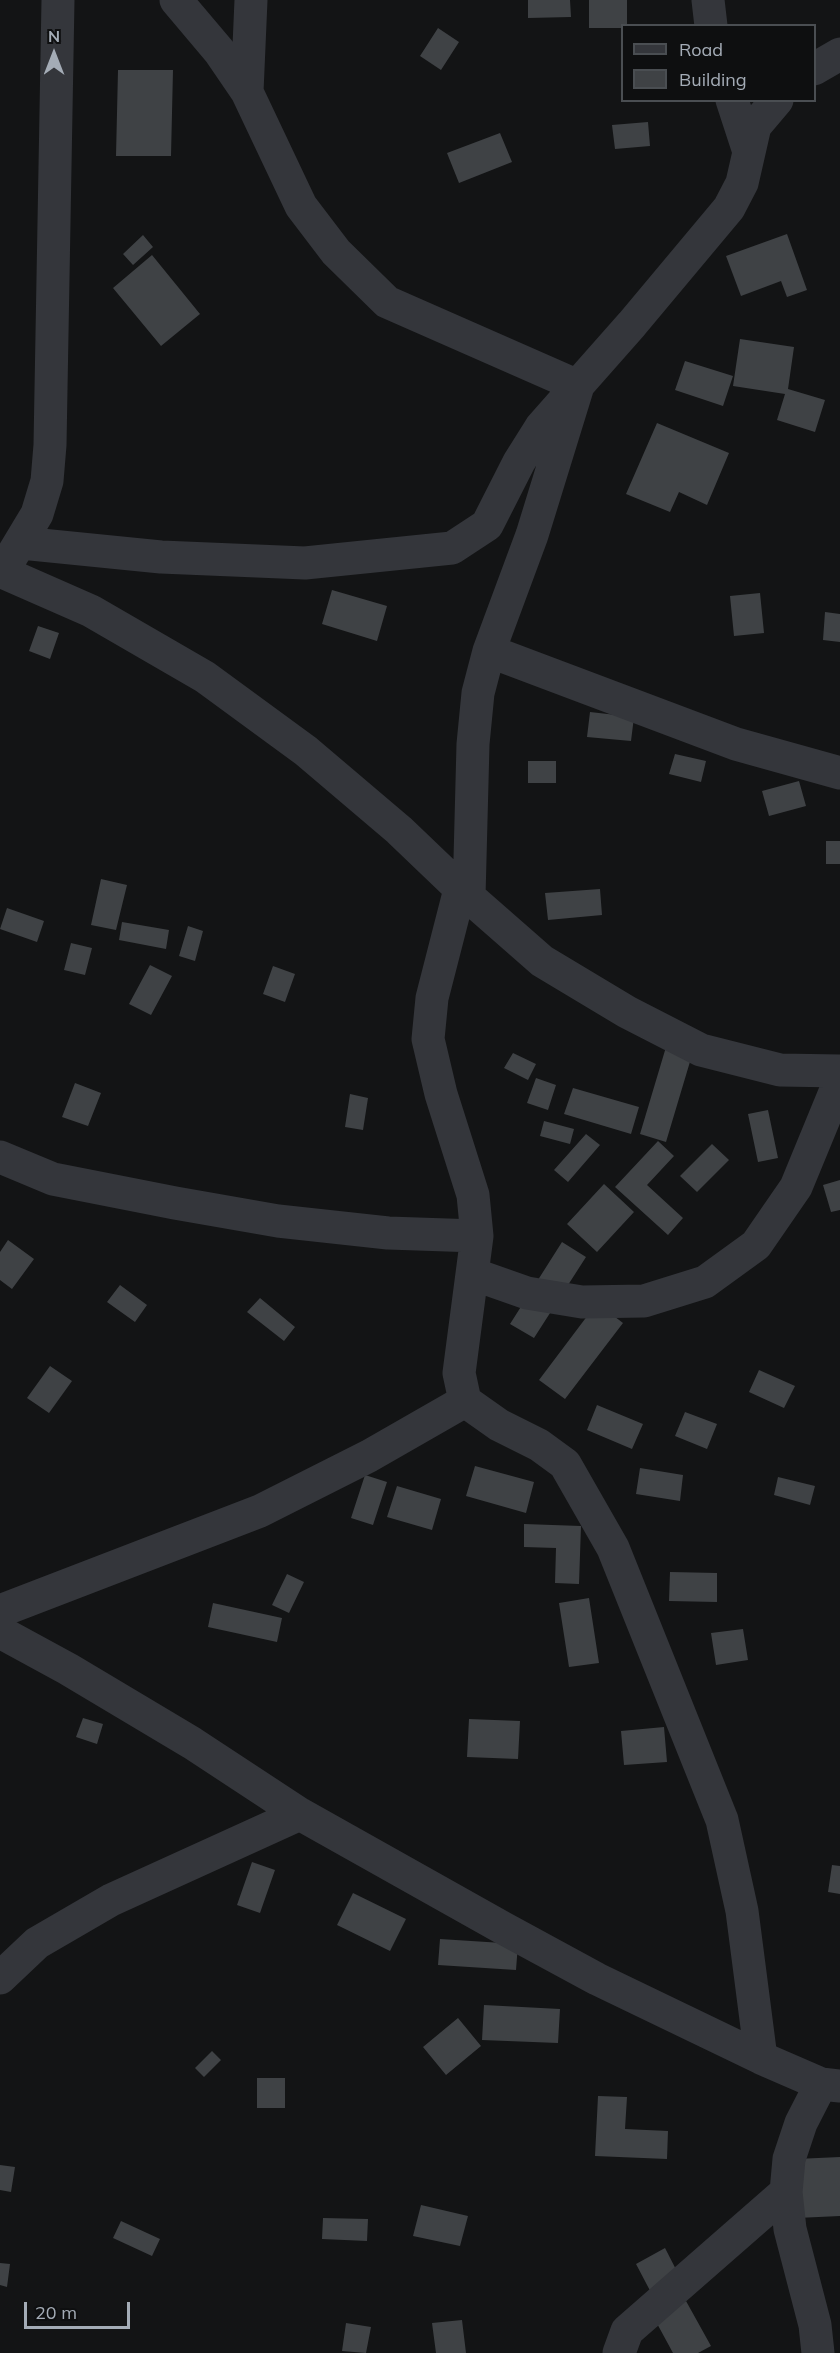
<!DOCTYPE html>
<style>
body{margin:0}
#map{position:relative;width:840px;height:2353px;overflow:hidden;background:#131415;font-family:Mulish,sans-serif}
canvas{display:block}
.legend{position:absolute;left:621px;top:24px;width:195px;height:78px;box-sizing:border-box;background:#0e0f10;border:2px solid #4a4e52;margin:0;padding:8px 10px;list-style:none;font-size:18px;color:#a4acb6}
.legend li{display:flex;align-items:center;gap:12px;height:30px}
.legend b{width:30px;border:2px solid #4a4e52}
.north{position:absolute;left:24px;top:24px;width:60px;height:60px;-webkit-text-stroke:4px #0e0f10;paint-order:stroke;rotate:0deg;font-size:16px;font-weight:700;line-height:24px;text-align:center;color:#a4acb6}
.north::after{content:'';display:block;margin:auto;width:21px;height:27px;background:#a4acb6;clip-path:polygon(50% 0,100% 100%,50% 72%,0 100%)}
.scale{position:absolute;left:24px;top:2302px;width:106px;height:27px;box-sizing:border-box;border:3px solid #a4acb6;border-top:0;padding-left:8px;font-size:18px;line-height:21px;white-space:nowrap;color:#a4acb6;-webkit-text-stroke:4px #0e0f10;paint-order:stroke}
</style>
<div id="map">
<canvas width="840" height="2353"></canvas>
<ul class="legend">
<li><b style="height:8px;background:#34363b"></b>Road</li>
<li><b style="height:16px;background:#3f4245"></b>Building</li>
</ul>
<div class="north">N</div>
<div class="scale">20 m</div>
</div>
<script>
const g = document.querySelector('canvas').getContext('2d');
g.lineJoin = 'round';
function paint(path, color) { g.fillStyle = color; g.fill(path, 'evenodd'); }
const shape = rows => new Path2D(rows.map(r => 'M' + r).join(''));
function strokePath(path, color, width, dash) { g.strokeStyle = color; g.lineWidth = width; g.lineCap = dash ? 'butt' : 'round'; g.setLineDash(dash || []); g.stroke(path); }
paint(shape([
 [528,0,570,0,571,17,528,18],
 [589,0,627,0,627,26,622,26,622,28,589,28],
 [438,28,459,42,441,70,420,56],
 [118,70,173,70,171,156,116,156],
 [648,122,650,146,615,149,612,125],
 [500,133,512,162,459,183,447,153],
 [787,234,807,290,787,297,781,281,741,296,726,256],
 [143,235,153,247,133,265,123,254],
 [152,255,200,314,161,346,113,288],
 [740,339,794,347,788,389,825,400,815,432,777,420,785,394,733,386],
 [685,361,733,376,723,406,675,390],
 [657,423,729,453,707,505,679,492,670,512,626,494],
 [332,590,387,606,377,641,322,624],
 [760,593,764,633,734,636,730,596],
 [825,612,840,614,840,642,823,640],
 [38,626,59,633,50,659,29,651],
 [590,712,634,717,631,741,587,737],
 [675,754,706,761,701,782,669,774],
 [528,761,556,761,556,783,528,783],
 [799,781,806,806,769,816,762,791],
 [826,841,840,841,840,864,826,864],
 [101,879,127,885,116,930,91,925],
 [600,889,602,915,548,920,545,893],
 [7,908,44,921,37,942,0,929],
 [122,922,169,930,166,949,119,940],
 [188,926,203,931,195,961,179,956],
 [71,943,92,948,85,975,64,970],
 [150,965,172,976,151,1015,129,1004],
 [273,966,295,974,285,1002,263,994],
 [666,1047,692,1055,666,1142,640,1134],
 [513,1053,536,1064,528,1080,504,1068],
 [536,1078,556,1085,548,1110,527,1103],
 [75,1083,101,1093,88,1126,62,1117],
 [573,1088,639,1107,631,1134,564,1114],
 [350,1094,368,1098,363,1130,345,1127],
 [768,1110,778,1158,758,1162,748,1114],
 [544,1121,574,1129,570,1144,540,1136],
 [586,1134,600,1145,568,1182,554,1170],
 [658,1141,674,1156,647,1185,683,1218,668,1235,615,1187],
 [712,1144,729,1160,697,1192,680,1176],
 [840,1180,840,1210,831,1212,823,1185],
 [604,1184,634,1212,597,1252,567,1224],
 [8,1240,34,1259,12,1289,0,1280,0,1252],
 [562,1242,586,1257,534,1338,510,1324],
 [120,1285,147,1305,135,1322,107,1302],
 [260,1298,295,1327,284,1341,247,1312],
 [597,1303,623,1323,565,1399,539,1380],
 [50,1366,72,1381,49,1413,27,1398],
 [759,1370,795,1386,784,1408,749,1392],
 [597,1405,643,1424,632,1449,587,1430],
 [685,1412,717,1424,707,1449,675,1436],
 [475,1466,534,1482,526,1513,466,1496],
 [640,1468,683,1475,680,1501,636,1494],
 [365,1475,387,1482,373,1525,351,1518],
 [778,1477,815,1486,810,1505,774,1495],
 [397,1486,441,1499,432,1530,387,1517],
 [524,1524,581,1526,579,1584,555,1583,556,1548,524,1547],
 [670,1572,717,1573,717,1602,669,1601],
 [287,1574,304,1582,289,1613,272,1605],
 [589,1598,599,1663,569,1667,559,1603],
 [213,1603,282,1618,277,1642,208,1627],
 [743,1629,748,1660,716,1665,711,1633],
 [83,1718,103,1724,97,1744,76,1737],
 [469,1719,520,1721,518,1759,467,1757],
 [664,1727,667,1762,624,1765,621,1731],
 [252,1862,275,1870,260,1913,237,1905],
 [832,1865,840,1866,840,1894,828,1892],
 [353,1893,406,1919,390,1951,337,1925],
 [440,1939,518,1944,516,1970,438,1965],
 [484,2005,560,2009,558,2043,482,2040],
 [458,2018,481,2046,446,2075,423,2047],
 [212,2051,221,2060,204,2077,195,2068],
 [257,2078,285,2078,285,2108,257,2108],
 [598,2096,627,2097,625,2129,668,2131,667,2159,595,2156],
 [840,2157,840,2216,797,2218,796,2159],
 [0,2165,15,2167,11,2192,0,2190],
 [421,2205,468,2216,460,2246,413,2236],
 [323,2218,368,2219,367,2241,322,2239],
 [121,2221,160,2239,152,2256,113,2238],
 [665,2248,685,2287,656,2302,636,2264],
 [0,2263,10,2264,7,2287,0,2285],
 [686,2301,711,2346,698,2353,673,2353,654,2318],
 [462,2320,466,2353,436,2353,432,2323],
 [346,2323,371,2327,366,2353,342,2351]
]), '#3f4245');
strokePath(shape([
 [176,0,219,51,247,92,301,206,336,252,387,302,578,386,532,535,489,651,478,693,473,744,469,897],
 [708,0,711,26],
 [814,69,840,54],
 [247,92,251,0],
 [732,100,748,149],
 [21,543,161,557,305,563,452,548,487,525,519,462,541,427,632,324,729,208,742,183,755,126,777,100],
 [10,559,37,514,47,481,50,445,58,0],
 [0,571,91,611,205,677,306,751,399,830,469,897,542,961,627,1012,701,1050,780,1070,840,1071],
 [489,651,736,744,840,773],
 [460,889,432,998,428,1039,441,1094,473,1195,477,1236,459,1373,465,1401,499,1425,539,1445,565,1464,613,1548,722,1820,742,1911,761,2058],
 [0,1157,53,1179,175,1203,278,1221,388,1233,477,1236],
 [473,1274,527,1293,582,1302,644,1301,705,1282,756,1245,796,1187,840,1080],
 [0,1611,260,1511,369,1456,465,1401],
 [0,1632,68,1669,192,1743,300,1814,503,1928,597,1979,761,2058,821,2084,840,2086],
 [0,1978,37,1943,111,1900,300,1814],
 [619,2353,627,2331,786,2192],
 [818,2353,815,2325,790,2229,786,2192,789,2159,801,2123,821,2084]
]), '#34363b', 33);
</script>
